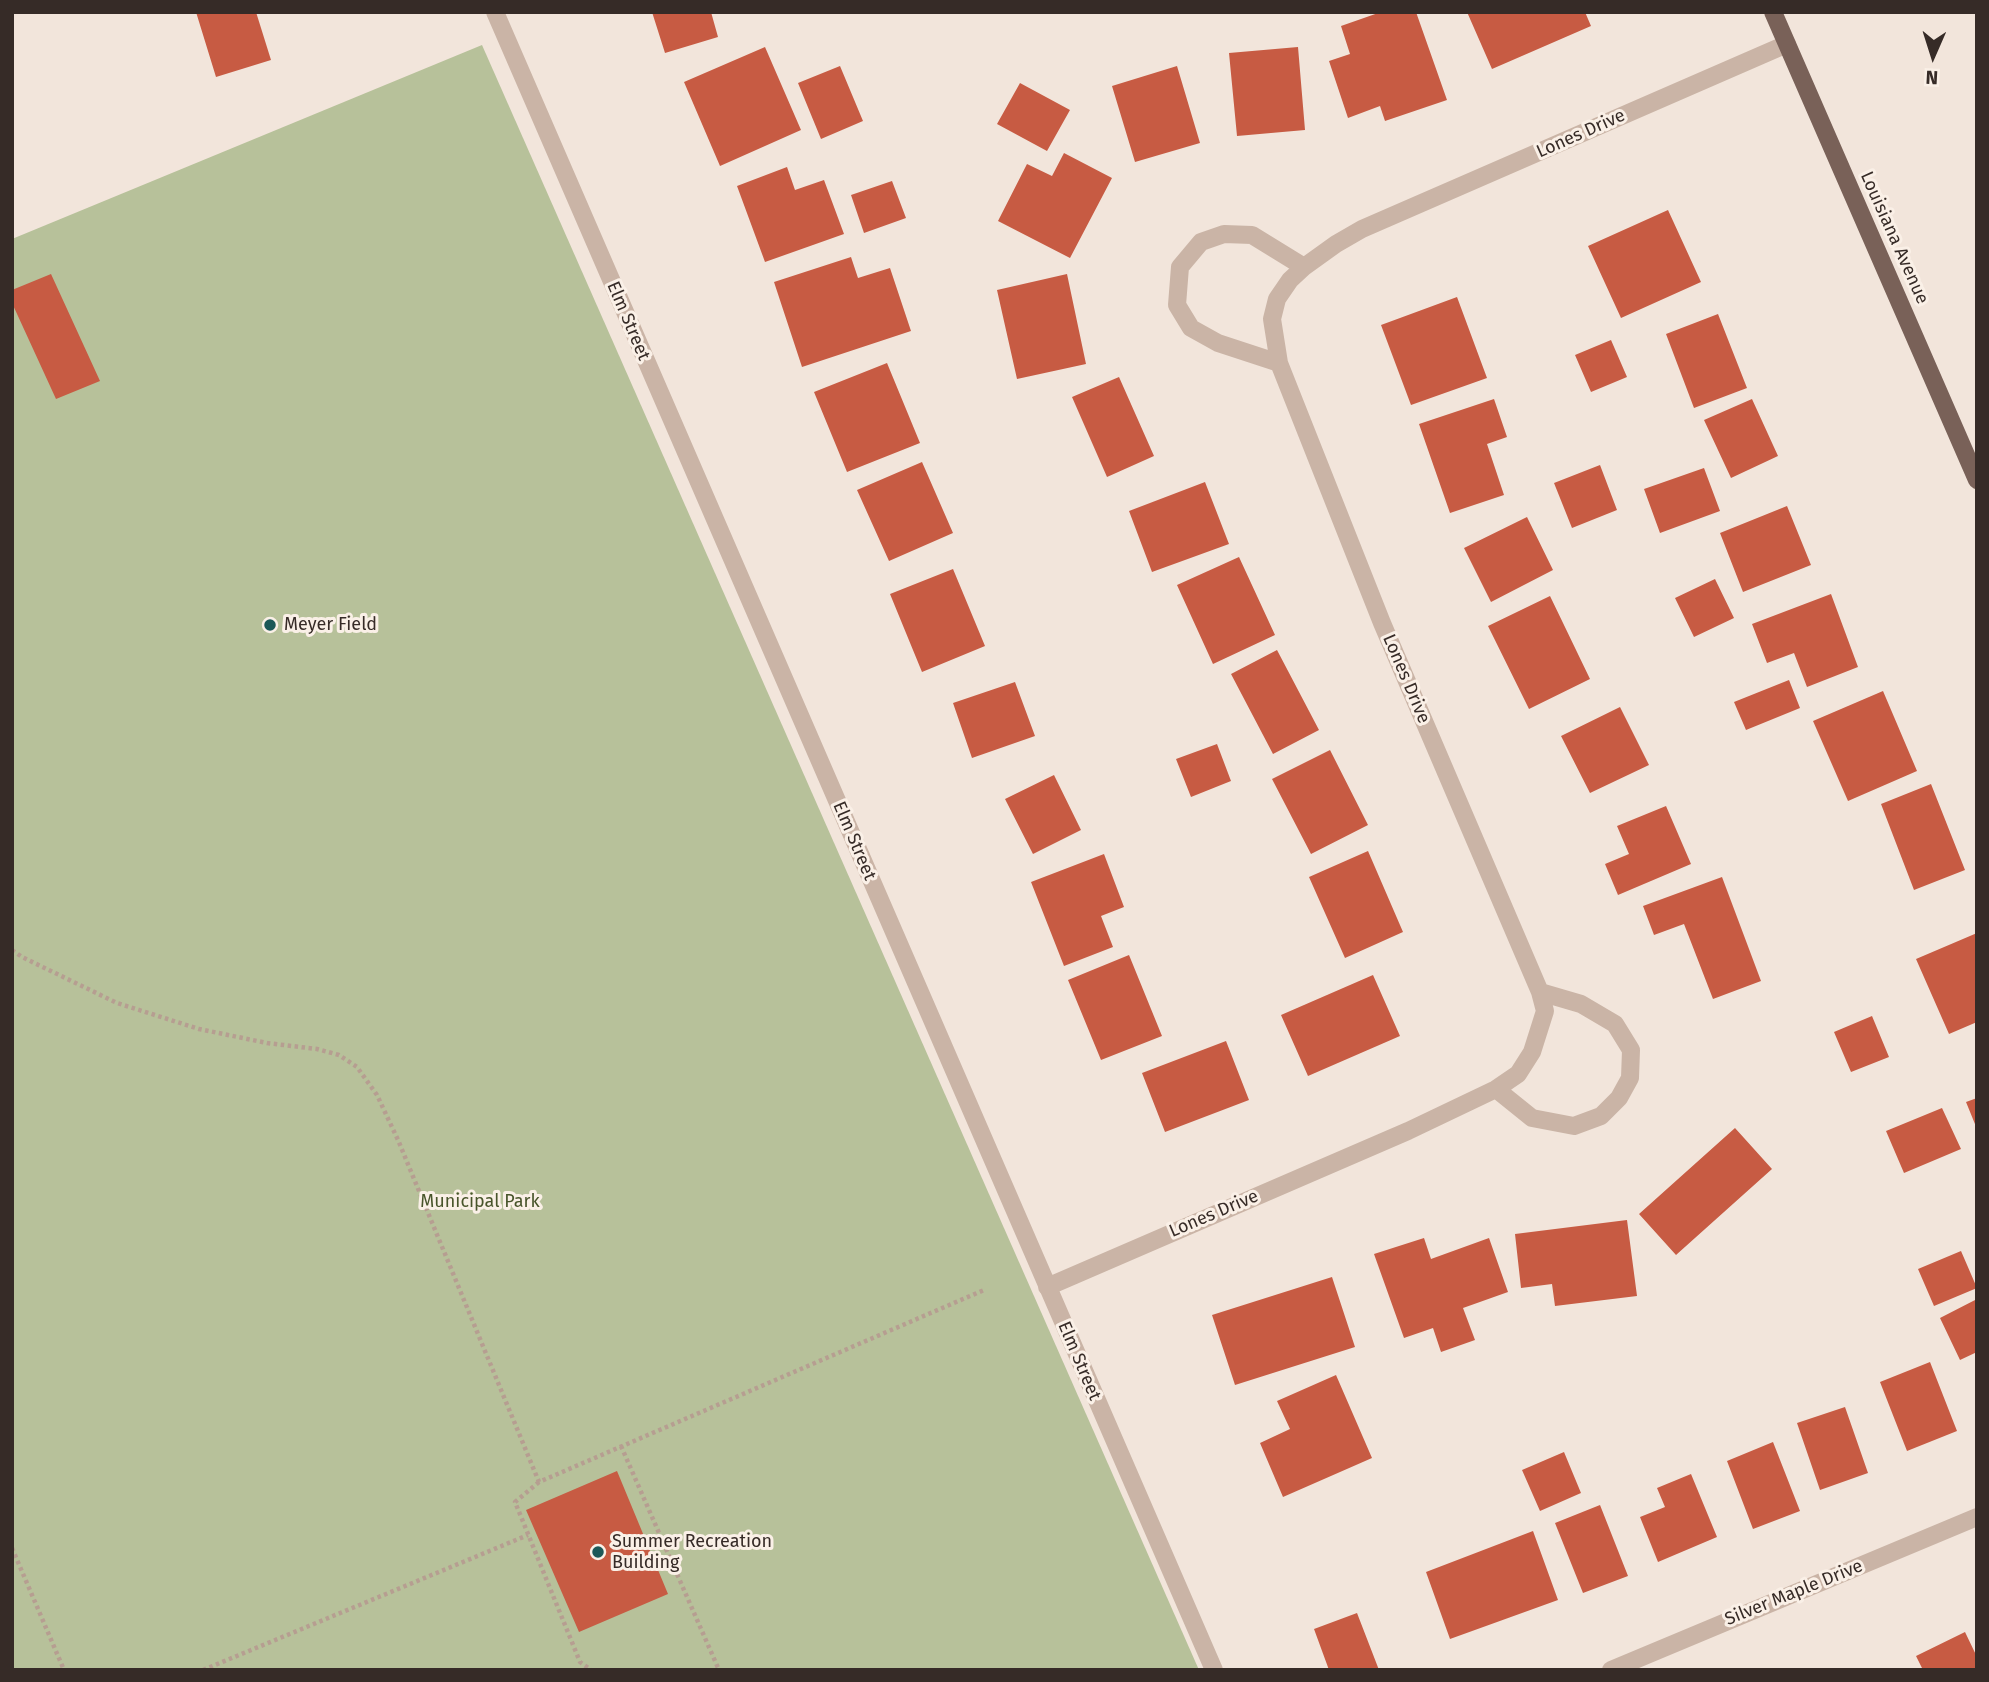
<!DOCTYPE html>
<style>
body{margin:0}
#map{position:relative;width:1989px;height:1682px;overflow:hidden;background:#f2e5db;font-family:"Fira Sans",sans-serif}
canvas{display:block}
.frame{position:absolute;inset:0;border:14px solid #362b27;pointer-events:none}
.north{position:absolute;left:1898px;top:21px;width:70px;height:70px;-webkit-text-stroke:5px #faf0e7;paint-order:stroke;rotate:183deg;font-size:19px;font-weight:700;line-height:28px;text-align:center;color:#362b27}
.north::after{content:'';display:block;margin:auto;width:24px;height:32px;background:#362b27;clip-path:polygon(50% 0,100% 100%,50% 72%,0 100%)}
</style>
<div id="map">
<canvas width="1989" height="1682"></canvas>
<div class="frame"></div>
<div class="north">N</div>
</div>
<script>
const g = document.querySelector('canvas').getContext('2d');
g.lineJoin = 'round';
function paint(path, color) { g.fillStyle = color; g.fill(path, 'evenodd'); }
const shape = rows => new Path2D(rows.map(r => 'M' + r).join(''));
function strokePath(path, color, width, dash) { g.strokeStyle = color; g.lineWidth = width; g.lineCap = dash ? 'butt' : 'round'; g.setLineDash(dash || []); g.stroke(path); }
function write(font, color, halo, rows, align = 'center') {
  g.font = font + ' "Fira Sans",sans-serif'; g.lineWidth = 6; g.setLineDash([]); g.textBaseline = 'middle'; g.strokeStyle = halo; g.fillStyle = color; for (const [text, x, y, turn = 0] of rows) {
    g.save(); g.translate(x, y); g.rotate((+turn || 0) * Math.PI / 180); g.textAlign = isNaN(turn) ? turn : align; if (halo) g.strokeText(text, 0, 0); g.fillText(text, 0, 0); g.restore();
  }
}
paint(shape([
 [482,45,1199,1670,12,1670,12,239]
]), '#b7c19a');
paint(shape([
 [196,12,256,12,271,60,216,77],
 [652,12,711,12,718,37,665,53],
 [1381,12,1416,12,1447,100,1385,121,1380,106,1348,118,1329,61,1350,54,1341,26],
 [1467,12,1585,12,1591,26,1492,69],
 [765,47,801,130,720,166,684,82],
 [1298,47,1305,130,1237,136,1229,53],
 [840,66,863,121,821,139,798,83],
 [1177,66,1200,143,1135,162,1112,86],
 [1020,83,1070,110,1047,151,997,124],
 [1064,153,1112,178,1070,258,998,221,1027,164,1052,176],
 [787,167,795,190,824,180,844,234,765,262,737,186],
 [892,181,906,218,864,233,851,195],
 [1668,210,1701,282,1621,318,1588,246],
 [851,257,858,278,890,268,911,331,802,367,774,282],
 [51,274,100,381,56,399,12,303,12,290],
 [1067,274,1086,364,1017,379,997,290],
 [1457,297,1487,378,1411,405,1381,325],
 [1718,314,1747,388,1694,408,1666,334],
 [1611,340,1627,377,1591,392,1575,355],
 [887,363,920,443,847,472,814,392],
 [1119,377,1154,456,1107,477,1072,397],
 [1494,399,1507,437,1487,444,1504,495,1450,513,1419,424],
 [1752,399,1778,456,1731,478,1704,420],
 [922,462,953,533,889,561,857,490],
 [1600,465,1617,510,1572,528,1554,483],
 [1704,468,1720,511,1660,533,1644,489],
 [1205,482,1229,544,1152,572,1129,511],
 [1787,506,1811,565,1743,592,1720,533],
 [1527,517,1553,570,1491,602,1464,548],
 [1239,557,1275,635,1213,664,1177,585],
 [953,569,985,646,922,672,890,594],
 [1715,579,1734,618,1694,637,1675,598],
 [1831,594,1858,667,1807,687,1794,653,1767,663,1752,624],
 [1550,596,1590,679,1529,709,1488,626],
 [1277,650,1319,730,1273,754,1231,674],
 [1789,680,1800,708,1746,730,1734,702],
 [1015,682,1035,736,972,758,953,703],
 [1883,691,1917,771,1848,801,1813,721],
 [1620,707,1649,765,1590,793,1561,736],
 [1217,744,1231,781,1191,797,1176,759],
 [1330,750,1368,825,1311,854,1272,779],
 [1054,775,1081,830,1033,854,1005,799],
 [1931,784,1965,870,1914,890,1881,804],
 [1666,806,1691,864,1618,895,1605,864,1629,854,1617,826],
 [1368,851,1403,932,1345,958,1309,877],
 [1104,854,1124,907,1101,916,1113,947,1064,966,1031,882],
 [1722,877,1761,981,1713,999,1684,924,1654,935,1643,906],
 [1977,933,1977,1022,1949,1034,1916,959],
 [1129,955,1162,1036,1101,1060,1068,980],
 [1373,975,1400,1036,1308,1076,1281,1015],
 [1872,1016,1889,1057,1851,1072,1834,1032],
 [1226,1041,1249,1100,1165,1132,1142,1073],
 [1977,1098,1977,1129,1966,1102],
 [1942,1108,1961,1149,1904,1173,1886,1131],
 [1735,1128,1772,1169,1676,1255,1639,1214],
 [1627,1220,1637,1296,1555,1306,1552,1284,1521,1288,1515,1234],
 [1424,1238,1431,1259,1489,1238,1508,1292,1463,1308,1475,1340,1441,1352,1433,1328,1404,1338,1374,1254],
 [1961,1251,1977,1288,1934,1306,1918,1269],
 [1332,1277,1355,1347,1235,1385,1212,1315],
 [1977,1299,1977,1352,1960,1360,1940,1318],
 [1930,1362,1957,1431,1907,1451,1880,1382],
 [1336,1375,1372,1458,1283,1497,1260,1443,1290,1429,1277,1401],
 [1845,1407,1868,1473,1820,1490,1797,1423],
 [1773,1442,1800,1511,1753,1529,1727,1461],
 [1564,1452,1581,1493,1540,1511,1522,1470],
 [617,1471,668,1594,579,1632,526,1510],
 [1691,1474,1717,1537,1658,1562,1640,1517,1665,1507,1657,1488],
 [1600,1505,1628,1576,1583,1593,1555,1523],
 [1533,1531,1558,1600,1450,1639,1426,1572],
 [1357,1613,1379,1670,1329,1670,1314,1629],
 [1965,1632,1977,1657,1977,1670,1923,1670,1916,1656]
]), '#c75b43');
strokePath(shape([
 [12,950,22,957,117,1003,199,1029,267,1043,317,1049,339,1055,357,1067,377,1095,398,1140,539,1482,984,1290],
 [621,1446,719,1670],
 [539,1482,515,1502,580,1662,591,1670],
 [12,1548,64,1670],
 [203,1670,528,1535]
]), '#b69e91', 4.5, [3.5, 3.5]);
strokePath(shape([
 [495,12,1214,1670],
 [1279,363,1272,319,1277,299,1290,280,1304,267],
 [1496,1089,1532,1118,1574,1126,1601,1116,1619,1098,1630,1078,1631,1050,1615,1024,1581,1004,1540,992],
 [1047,1287,1408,1131,1496,1089,1518,1074,1532,1052,1545,1011,1540,992,1382,623,1279,363,1218,343,1191,328,1177,305,1180,267,1201,242,1224,234,1252,235,1304,267,1336,244,1362,229,1787,44],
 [1611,1670,1977,1517]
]), '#cab4a6', 18);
strokePath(shape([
 [1773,12,1977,480]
]), '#796158', 18);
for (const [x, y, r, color] of [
 [270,625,7,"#1c5858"],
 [598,1552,7,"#1c5858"]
]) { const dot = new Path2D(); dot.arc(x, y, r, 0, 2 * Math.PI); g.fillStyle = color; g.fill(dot); strokePath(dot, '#faf0e7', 2.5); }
write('18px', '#362b27', '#faf0e7', [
 ["Lones Drive",1581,134,-24],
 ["Louisiana Avenue",1894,238,66],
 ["Elm Street",628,321,67],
 ["Lones Drive",1406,679,67],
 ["Elm Street",854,841,67],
 ["Lones Drive",1214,1214,-23],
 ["Elm Street",1079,1361,67],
 ["Silver Maple Drive",1794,1593,-22]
]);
write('18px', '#362b27', '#faf0e7', [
 ["Meyer Field",284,625],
 ["Summer Recreation",612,1542],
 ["Building",612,1563]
], 'left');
write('18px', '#48552b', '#faf0e7', [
 ["Municipal Park",480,1202]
]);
</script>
